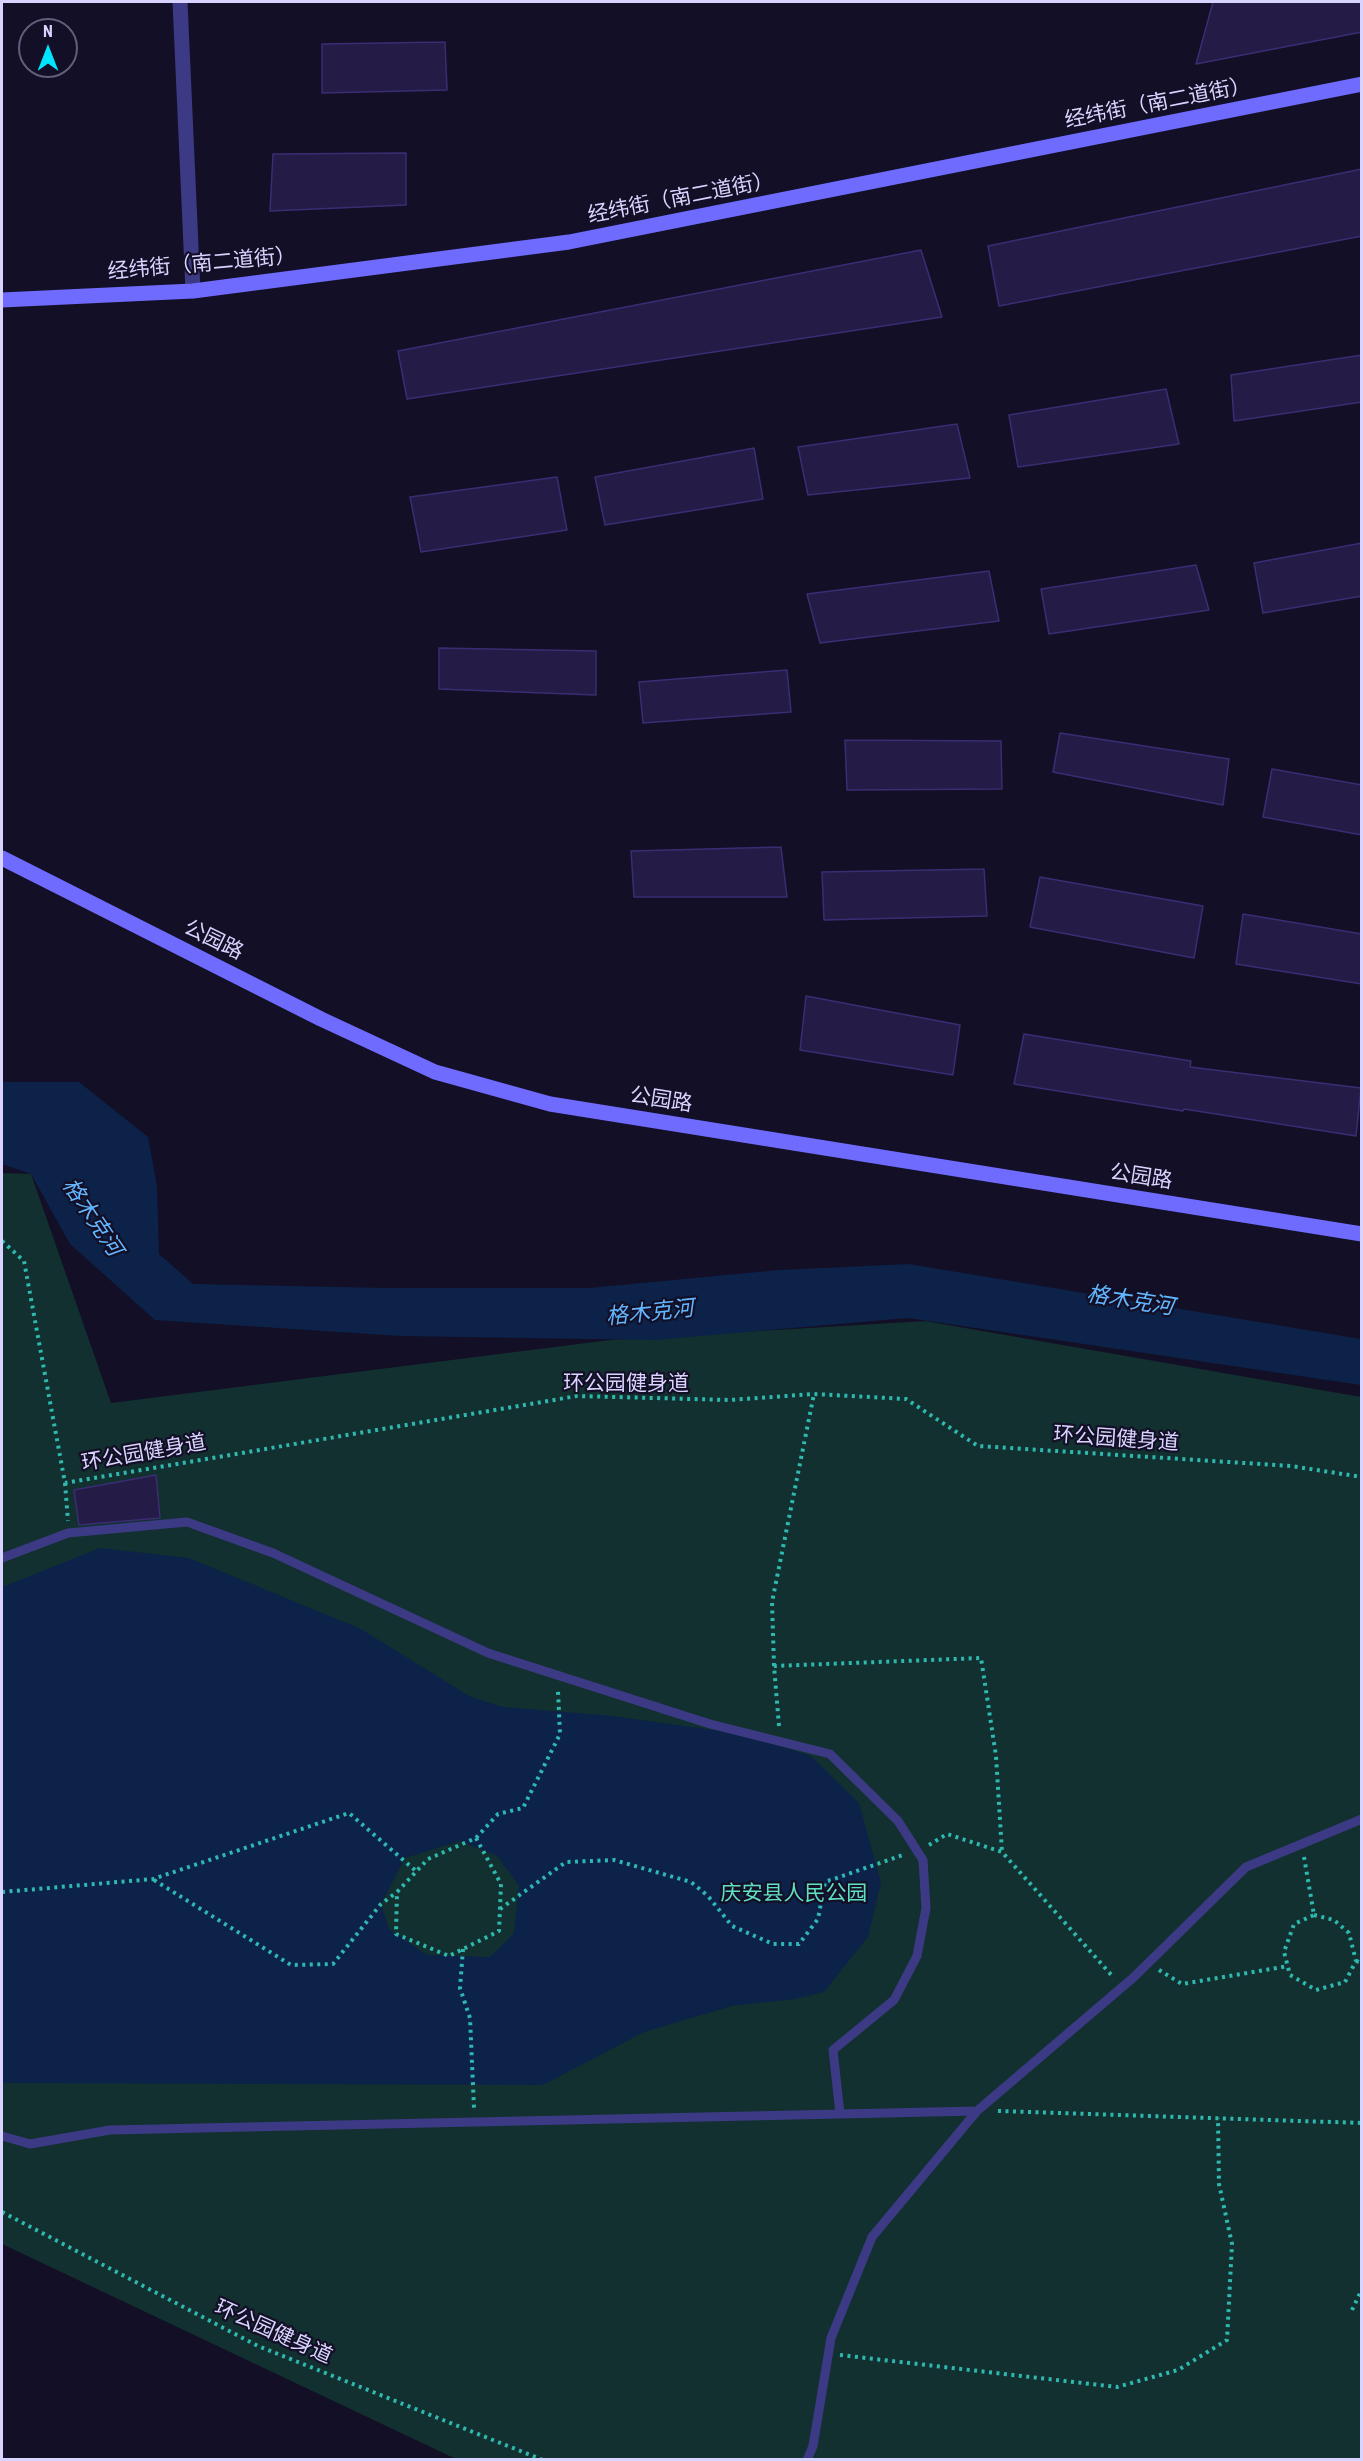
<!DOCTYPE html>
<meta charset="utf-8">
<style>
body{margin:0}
#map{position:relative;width:1363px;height:2461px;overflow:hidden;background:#130f26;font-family:"Roboto Condensed",sans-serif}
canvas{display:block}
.frame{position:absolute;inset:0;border:3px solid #d9d4ff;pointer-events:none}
.north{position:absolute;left:18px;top:18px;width:60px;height:60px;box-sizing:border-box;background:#130f26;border:2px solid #625e7d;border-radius:50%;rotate:0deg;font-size:16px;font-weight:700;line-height:24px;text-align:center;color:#d9d4ff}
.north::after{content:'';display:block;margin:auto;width:21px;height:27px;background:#00e5ff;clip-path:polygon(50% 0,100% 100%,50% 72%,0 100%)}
</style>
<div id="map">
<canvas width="1363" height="2461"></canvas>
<div class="frame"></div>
<div class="north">N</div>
</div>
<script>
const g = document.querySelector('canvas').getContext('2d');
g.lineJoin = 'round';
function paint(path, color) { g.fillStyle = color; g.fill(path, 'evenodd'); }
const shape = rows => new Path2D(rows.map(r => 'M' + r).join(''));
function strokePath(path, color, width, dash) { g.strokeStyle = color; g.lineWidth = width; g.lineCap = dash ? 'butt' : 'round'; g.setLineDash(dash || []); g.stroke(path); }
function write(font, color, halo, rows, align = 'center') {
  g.font = font + ' "Roboto Condensed","Noto Sans SC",sans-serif'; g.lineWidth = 4.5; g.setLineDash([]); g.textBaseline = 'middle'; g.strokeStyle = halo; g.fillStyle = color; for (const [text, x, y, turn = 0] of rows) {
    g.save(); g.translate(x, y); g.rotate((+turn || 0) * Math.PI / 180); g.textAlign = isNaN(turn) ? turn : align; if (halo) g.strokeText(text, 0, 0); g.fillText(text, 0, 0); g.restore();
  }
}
paint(shape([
 [2,1173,31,1174,111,1403,610,1340,925,1321,1361,1397,1361,2459,456,2459,2,2244]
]), '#12302f');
paint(shape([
 [2,1082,79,1082,148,1137,157,1186,159,1254,193,1284,388,1288,589,1288,779,1270,909,1264,1361,1339,1361,1385,908,1318,655,1340,400,1336,155,1320,70,1244,31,1174,2,1164],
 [100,1548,189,1558,361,1629,471,1697,503,1707,613,1716,741,1734,811,1756,859,1803,881,1883,868,1937,824,1992,795,1999,732,2006,644,2032,543,2085,2,2083,2,1587],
 [460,1841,497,1856,519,1886,514,1933,490,1957,427,1955,389,1929,381,1904,405,1858]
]), '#0c2248');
const building = shape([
 [1213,2,1362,2,1362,32,1196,64,1213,2],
 [445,42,447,90,322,93,322,44,445,42],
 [406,153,406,205,270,211,273,154,406,153],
 [1362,169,1362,236,999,306,988,246,1362,169],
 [921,250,942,317,407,399,398,351,921,250],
 [1362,355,1362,402,1234,421,1231,375,1362,355],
 [1166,389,1179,444,1018,467,1009,415,1166,389],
 [957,424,970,478,808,495,798,447,957,424],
 [754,448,763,499,605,525,595,477,754,448],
 [557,477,567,530,421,552,410,497,557,477],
 [1362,543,1362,596,1263,613,1254,563,1362,543],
 [1196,565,1209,610,1049,634,1041,589,1196,565],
 [989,571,999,621,820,643,807,594,989,571],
 [439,648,596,651,596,695,439,689,439,648],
 [787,670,791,712,643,723,639,682,787,670],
 [1060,733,1229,759,1223,805,1053,772,1060,733],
 [845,740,1001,741,1002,789,847,790,845,740],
 [1272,769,1362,785,1362,835,1263,817,1272,769],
 [781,847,787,897,634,897,631,851,781,847],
 [984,869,987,916,824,920,822,872,984,869],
 [1040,877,1203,906,1194,958,1030,927,1040,877],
 [1243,914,1362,934,1362,984,1236,964,1243,914],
 [806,996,960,1025,953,1075,800,1050,806,996],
 [1024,1034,1191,1061,1190,1067,1361,1088,1356,1136,1184,1109,1183,1111,1014,1084,1024,1034],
 [156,1475,160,1518,79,1525,74,1490,156,1475]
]);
paint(building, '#241b47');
strokePath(building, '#3b2d73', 1.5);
strokePath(shape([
 [2,1241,24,1261,65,1483,577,1396,730,1400,814,1394,906,1399,978,1446,1291,1466,1362,1477],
 [65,1483,68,1521],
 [774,1666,772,1602,814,1394],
 [779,1726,774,1666,981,1658,996,1756,1002,1852],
 [476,1838,501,1884,499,1931,449,1956,396,1934,397,1892,428,1859,476,1838,498,1814,523,1808,560,1734,558,1691],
 [929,1845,947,1834,1002,1852,1114,1978],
 [1304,1857,1314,1915],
 [154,1880,291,1965,333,1964,381,1904,397,1892],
 [2,1892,153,1879,349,1813,416,1871],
 [500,1909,566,1862,614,1860,691,1882,708,1896,732,1926,773,1944,799,1944,818,1919,825,1882,903,1855],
 [1314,1915,1334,1920,1349,1933,1356,1961,1345,1982,1316,1990,1290,1975,1284,1952,1294,1924,1314,1915],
 [463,1949,460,1988,470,2018,474,2108],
 [1356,1961,1362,1963],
 [1159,1970,1182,1984,1288,1966],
 [998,2111,1362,2123],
 [2,2212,258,2346,543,2460],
 [1352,2310,1362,2289],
 [840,2355,1117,2387,1178,2370,1227,2340,1232,2244,1219,2184,1218,2118]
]), '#2fb8b0', 4, [3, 4.5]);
strokePath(shape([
 [2,1558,68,1533,187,1522,273,1553,488,1653,710,1724,830,1754,898,1821,923,1860,926,1908,917,1956,894,2000,833,2050,840,2114],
 [2,2136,30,2144,110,2130,977,2111],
 [807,2460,813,2446,831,2338,872,2237,977,2111,1134,1977,1246,1867,1362,1819]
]), '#3d3a85', 9);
strokePath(shape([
 [180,2,193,291]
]), '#3d3a85', 15);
strokePath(shape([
 [2,300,193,291,569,242,1362,84],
 [2,858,321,1019,435,1072,550,1104,1362,1234]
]), '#6f6bff', 15);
write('21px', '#d9d4ff', '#130f26', [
 ["经纬街（南二道街）",1158,104,-11],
 ["经纬街（南二道街）",681,199,-11],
 ["经纬街（南二道街）",202,265,-5],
 ["公园路",213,941,26],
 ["公园路",661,1101,9],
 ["公园路",1141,1178,9],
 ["环公园健身道",626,1385],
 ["环公园健身道",1116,1440,4],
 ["环公园健身道",144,1454,-10],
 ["环公园健身道",273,2333,24]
]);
write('21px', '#5fe0c0', '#130f26', [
 ["庆安县人民公园",794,1895]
]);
write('italic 22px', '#62b6ff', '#130f26', [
 ["格木克河",91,1218,56],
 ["格木克河",1130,1302,9],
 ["格木克河",650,1314,-6]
]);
</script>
